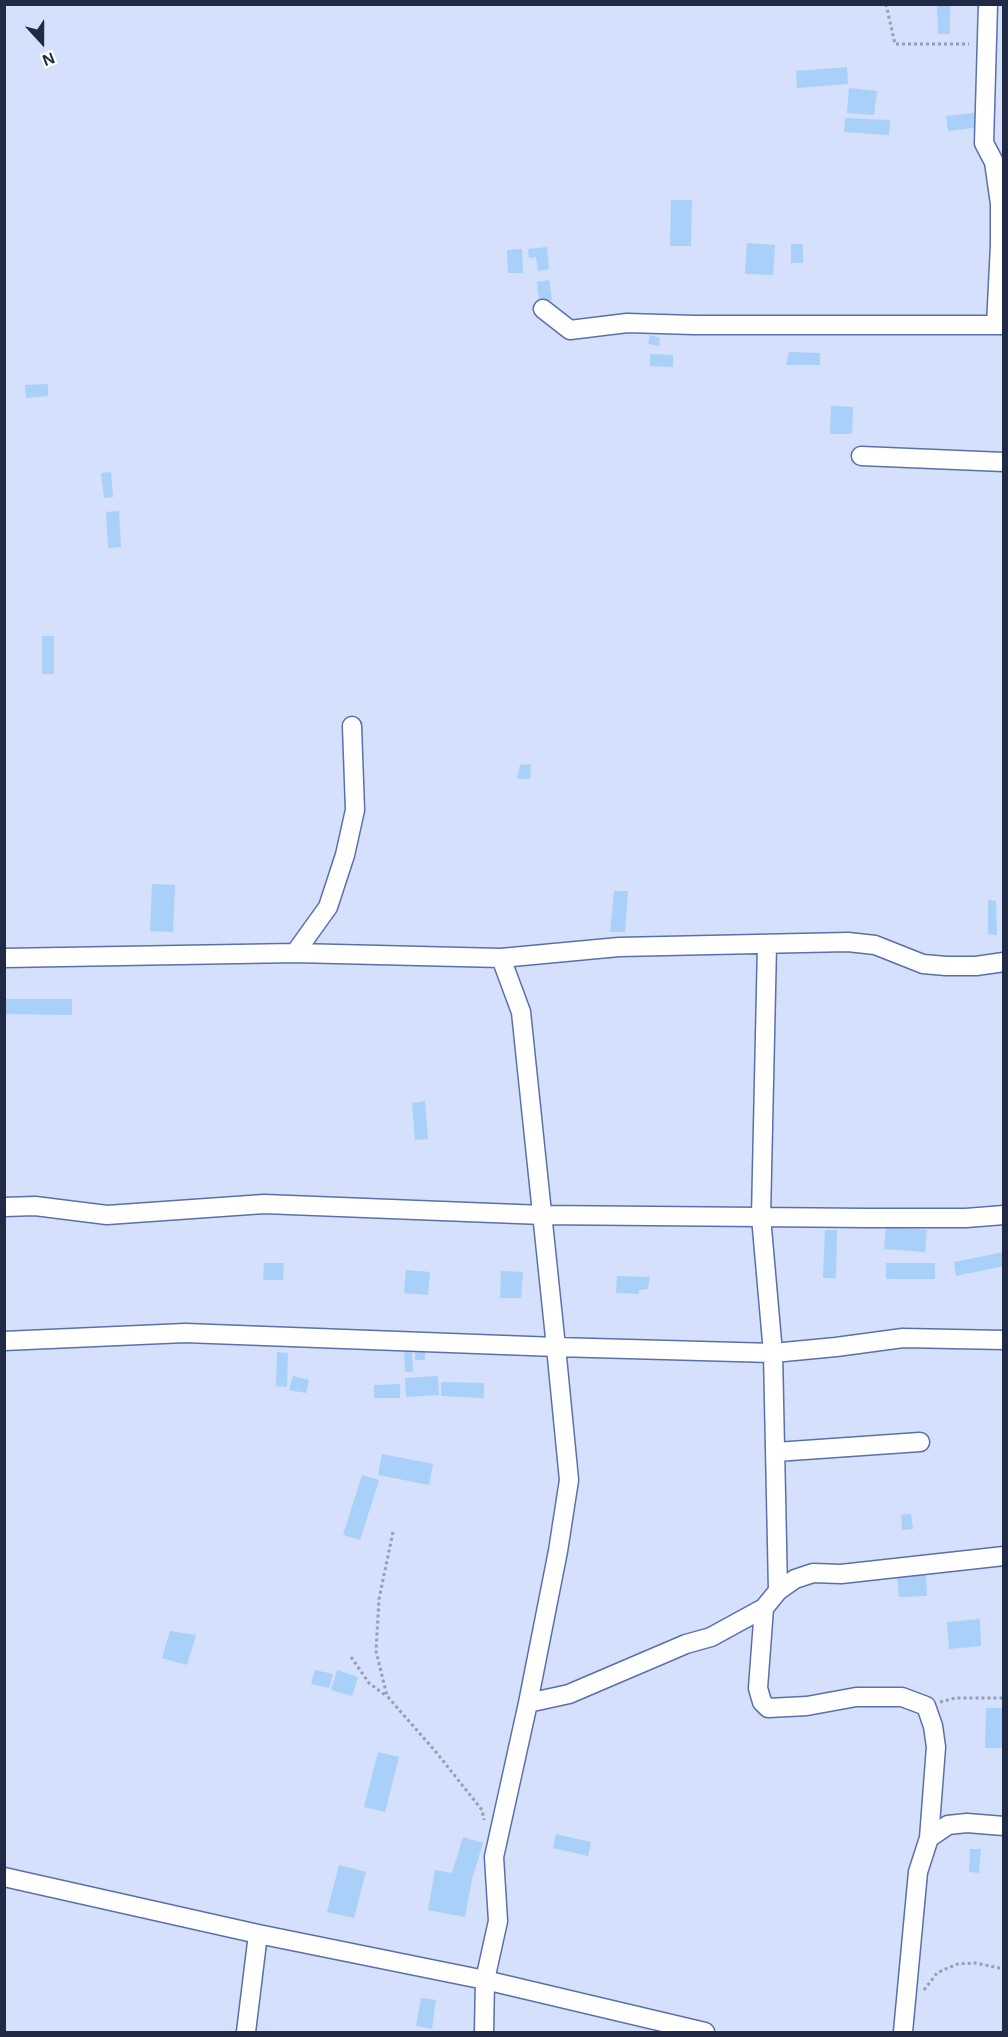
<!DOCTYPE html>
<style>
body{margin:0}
#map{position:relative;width:1008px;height:2037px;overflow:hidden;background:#d5e0fc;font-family:Helvetica,sans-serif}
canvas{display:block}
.frame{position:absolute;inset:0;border:6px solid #212a44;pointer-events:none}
.north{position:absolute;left:12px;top:12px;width:60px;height:60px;-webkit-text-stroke:4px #fff;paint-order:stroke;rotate:159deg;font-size:16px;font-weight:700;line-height:24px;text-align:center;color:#212a44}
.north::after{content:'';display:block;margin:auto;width:21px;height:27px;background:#212a44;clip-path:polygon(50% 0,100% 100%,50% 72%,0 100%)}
</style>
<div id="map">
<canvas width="1008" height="2037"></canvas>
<div class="frame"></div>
<div class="north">N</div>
</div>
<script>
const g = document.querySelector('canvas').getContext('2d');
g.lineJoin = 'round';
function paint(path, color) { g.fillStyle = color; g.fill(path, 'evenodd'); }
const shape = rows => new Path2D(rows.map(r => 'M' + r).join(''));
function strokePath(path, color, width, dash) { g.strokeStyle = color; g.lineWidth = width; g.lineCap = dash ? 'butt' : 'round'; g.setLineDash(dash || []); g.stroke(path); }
paint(shape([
 [937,4,950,4,950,34,938,34],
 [847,67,848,84,797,88,796,71],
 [849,88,877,91,874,115,847,113],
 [981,112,982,127,948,131,946,116],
 [845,118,890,120,889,135,844,132],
 [671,200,692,200,691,246,670,246],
 [747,243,775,245,773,275,745,274],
 [791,244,803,244,803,263,791,263],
 [547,247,549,269,538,271,536,257,529,258,528,249],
 [522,249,523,273,508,273,507,250],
 [549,280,552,300,539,302,537,282],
 [650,335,660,338,659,346,648,344],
 [789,352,820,353,820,365,786,365],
 [650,354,673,355,673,367,650,366],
 [48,384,48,396,26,398,25,385],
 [831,406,853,407,852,434,830,434],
 [111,472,113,497,104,498,101,473],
 [119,511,121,547,108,548,106,512],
 [42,636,54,636,54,674,42,674],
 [531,764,530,779,517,779,520,765],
 [152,884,175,885,173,932,150,931],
 [614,891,628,891,625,932,610,932],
 [988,900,996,901,997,935,988,934],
 [4,999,72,999,72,1015,4,1014],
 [425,1101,428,1139,415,1140,412,1103],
 [886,1226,927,1230,925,1252,884,1249],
 [825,1230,837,1230,836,1278,823,1278],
 [1004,1252,1004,1266,956,1276,954,1262],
 [264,1263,284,1263,283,1280,263,1280],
 [886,1263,935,1263,935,1279,886,1279],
 [406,1270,430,1272,428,1295,404,1293],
 [501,1271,523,1272,521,1298,500,1298],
 [617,1276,650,1277,648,1289,639,1290,639,1294,616,1293],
 [404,1350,412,1350,413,1372,405,1372],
 [415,1350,425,1350,425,1360,415,1360],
 [277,1352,288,1353,287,1387,276,1386],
 [293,1376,309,1380,306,1393,289,1390],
 [438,1376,439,1395,406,1397,405,1378],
 [441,1382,484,1383,484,1398,441,1396],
 [400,1384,400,1398,374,1398,374,1385],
 [382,1454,433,1464,429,1485,378,1475],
 [362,1475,379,1480,360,1540,343,1535],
 [911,1514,913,1529,902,1530,901,1515],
 [926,1574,927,1596,899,1597,897,1576],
 [980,1619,981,1646,949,1649,947,1622],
 [170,1631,196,1635,187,1665,162,1658],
 [315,1670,333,1674,329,1688,311,1684],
 [337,1670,358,1677,352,1696,331,1690],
 [986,1708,1003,1708,1003,1748,985,1748],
 [378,1752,399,1757,385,1812,364,1807],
 [556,1834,591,1842,588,1856,553,1848],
 [463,1837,483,1843,472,1879,465,1917,428,1910,435,1870,452,1873],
 [970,1849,981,1849,979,1873,969,1872],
 [339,1865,366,1872,354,1918,327,1912],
 [421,1998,436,2000,432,2029,416,2026]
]), '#a8d0f8');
const minor = shape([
 [988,4,984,143,994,162,1000,204,1000,245,996,325],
 [543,309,570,330,627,323,694,325,1004,325],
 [861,456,1004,462],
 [767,945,761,1217,773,1353,836,1347,903,1338,1004,1340],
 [295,953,328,907,345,855,355,810,352,726],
 [4,958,295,953,501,958,619,947,848,942,875,945,923,964,946,966,976,966,1004,962],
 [501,958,521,1012,556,1347,773,1353,778,1591],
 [4,1207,35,1206,107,1215,264,1204,543,1215,867,1218,966,1218,1004,1215],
 [4,1341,185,1333,556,1347,569,1480,558,1551,528,1703,494,1857,498,1921,485,1980,484,2032],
 [776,1452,920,1442],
 [764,1608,758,1688,762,1702,768,1708,807,1706,856,1697,902,1697,926,1706,933,1726,936,1747,929,1838,918,1872,903,2032],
 [528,1703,569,1694,686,1644,711,1637,764,1608,778,1591,795,1579,813,1573,841,1574,1004,1556],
 [929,1838,948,1825,967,1823,1004,1826],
 [4,1877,258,1934,485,1980,705,2032],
 [246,2032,258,1934]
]);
strokePath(minor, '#5a6fad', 21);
strokePath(shape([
 [886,4,895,44,969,44],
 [393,1532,379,1599,376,1651,387,1696,436,1752,482,1810,484,1820],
 [351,1657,369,1683,385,1695],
 [940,1702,955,1698,1004,1698],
 [924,1990,937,1973,957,1964,975,1963,1004,1969]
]), '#949eb9', 3, [3, 3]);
strokePath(minor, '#fff', 18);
</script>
